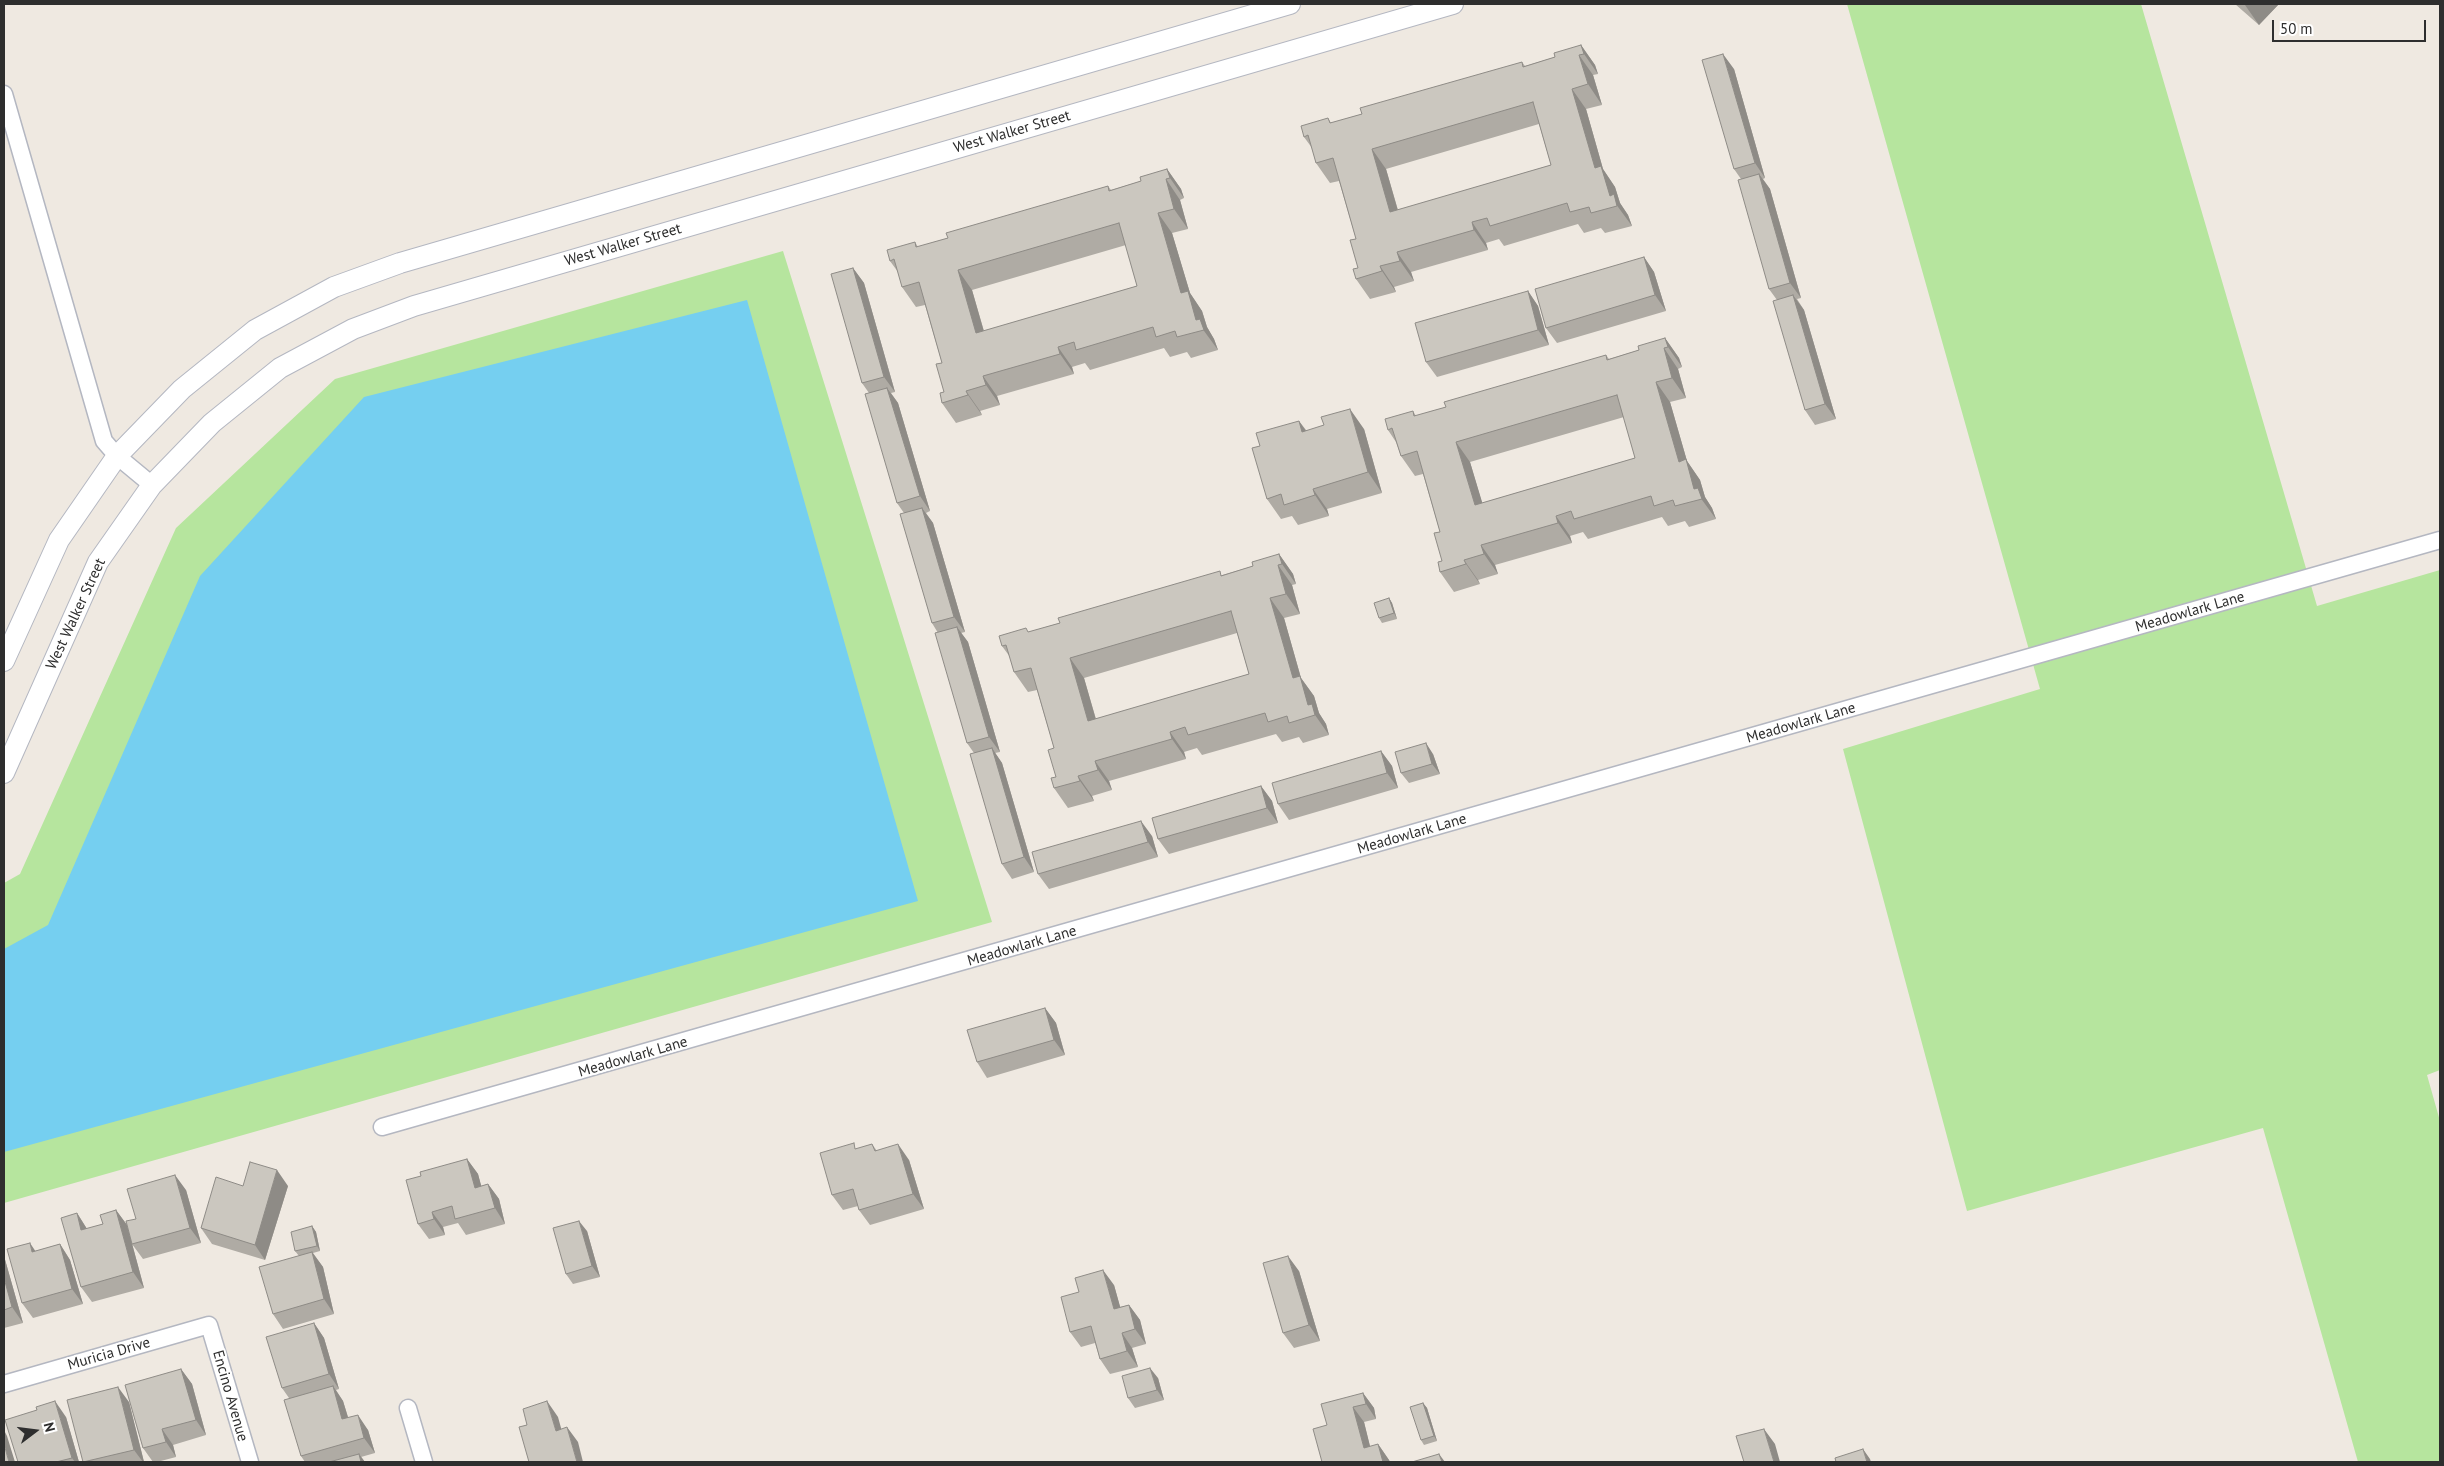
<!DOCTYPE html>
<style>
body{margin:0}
#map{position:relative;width:2444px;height:1466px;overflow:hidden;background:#efe9e1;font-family:"PT Sans",sans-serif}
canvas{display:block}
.frame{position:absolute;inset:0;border:5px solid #2e2e2e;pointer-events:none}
.north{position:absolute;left:10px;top:1406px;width:50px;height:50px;-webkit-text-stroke:4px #fff;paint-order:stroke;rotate:75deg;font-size:14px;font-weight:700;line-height:20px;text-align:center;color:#2e2e2e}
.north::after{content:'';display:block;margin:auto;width:18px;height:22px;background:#2e2e2e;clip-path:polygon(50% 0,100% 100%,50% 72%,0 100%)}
.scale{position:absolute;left:2272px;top:20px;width:154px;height:22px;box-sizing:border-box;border:2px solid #2e2e2e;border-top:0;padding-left:6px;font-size:15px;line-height:18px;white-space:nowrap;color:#2e2e2e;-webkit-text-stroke:4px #fff;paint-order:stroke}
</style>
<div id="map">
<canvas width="2444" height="1466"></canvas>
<div class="frame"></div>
<div class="north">N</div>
<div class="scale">50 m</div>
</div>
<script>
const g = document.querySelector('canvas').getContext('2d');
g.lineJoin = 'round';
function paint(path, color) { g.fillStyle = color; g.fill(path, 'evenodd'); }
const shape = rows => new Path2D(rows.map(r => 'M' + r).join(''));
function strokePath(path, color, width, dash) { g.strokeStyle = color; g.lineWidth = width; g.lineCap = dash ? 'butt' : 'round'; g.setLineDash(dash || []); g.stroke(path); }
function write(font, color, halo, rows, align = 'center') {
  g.font = font + ' "PT Sans",sans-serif'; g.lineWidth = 4; g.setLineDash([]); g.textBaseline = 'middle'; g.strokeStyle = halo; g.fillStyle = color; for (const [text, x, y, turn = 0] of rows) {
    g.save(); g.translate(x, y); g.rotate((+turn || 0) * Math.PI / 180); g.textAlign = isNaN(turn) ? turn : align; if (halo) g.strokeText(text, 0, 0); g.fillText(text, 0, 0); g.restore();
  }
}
paint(shape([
 [1847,4,2141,4,2317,606,2440,570,2440,1070,2427,1075,2440,1121,2440,1462,2358,1462,2263,1128,1967,1211,1843,749,2040,689],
 [783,251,992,922,4,1203,4,883,20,874,176,528,335,379]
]), '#b6e59e');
paint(shape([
 [747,300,918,901,4,1152,4,949,48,925,200,576,364,397]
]), '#75cff0');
const minor = shape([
 [4,94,104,441,117,456,152,485],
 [382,1127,2440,540],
 [4,1384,209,1325,250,1462],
 [408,1408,424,1462]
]);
const tertiary = shape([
 [4,661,59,540,117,456,182,389,255,330,334,287,400,263,1290,4],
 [4,773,98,562,152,485,212,423,280,368,353,329,414,306,1453,4]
]);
strokePath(minor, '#b4b7c1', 19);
strokePath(tertiary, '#b4b7c1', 22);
strokePath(minor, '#fff', 16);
strokePath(tertiary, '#fff', 20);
paint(shape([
 [2235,4,2279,4,2259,25],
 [1581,45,1595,65,1598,74,1593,75,1602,105,1586,109,1603,169,1615,187,1620,203,1628,215,1632,226,1605,233,1601,228,1584,233,1578,224,1504,246,1499,239,1486,243,1488,250,1411,272,1414,281,1394,287,1396,292,1370,299,1356,279,1358,268,1356,239,1339,181,1330,183,1316,163,1312,148,1304,137,1328,118,1331,123,1362,114,1522,62,1525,66,1555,57],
 [1539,124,1551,165,1398,210,1386,169],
 [1734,69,1765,178,1763,179,1770,189,1801,298,1797,299,1804,310,1836,419,1815,425,1805,410,1777,300,1769,289,1741,179,1734,169],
 [1167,169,1181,189,1184,198,1180,200,1188,229,1172,233,1190,293,1202,311,1207,327,1214,339,1218,350,1191,358,1187,352,1170,357,1164,348,1090,370,1085,363,1072,367,1074,374,997,396,1000,405,980,411,982,415,956,423,942,403,944,392,942,363,925,305,916,307,902,287,898,272,890,261,915,242,918,247,948,238,1108,186,1111,190,1141,181],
 [1126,245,1137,286,984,331,972,290],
 [1644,257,1654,272,1666,311,1557,343,1546,328],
 [853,268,864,283,895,392,891,393,898,403,930,511,926,513,933,523,965,632,961,633,968,642,1000,752,995,753,1002,763,1034,872,1012,879,1002,864,974,753,967,743,938,633,932,623,904,513,897,503,869,393,862,383],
 [1528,291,1538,306,1549,345,1437,377,1426,362],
 [1665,338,1679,358,1682,367,1678,369,1686,398,1670,402,1687,461,1700,480,1705,497,1712,508,1716,519,1689,527,1685,521,1668,526,1662,517,1588,539,1583,532,1570,536,1572,543,1495,565,1498,574,1478,580,1480,584,1454,592,1440,572,1442,561,1440,532,1423,474,1415,476,1401,456,1396,442,1388,430,1413,411,1416,416,1446,407,1606,355,1609,359,1639,350],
 [1624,417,1635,458,1482,503,1470,462],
 [1299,421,1306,430,1364,429,1382,493,1327,509,1329,516,1298,525,1292,516,1281,519,1267,499,1260,446],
 [1279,554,1293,574,1296,584,1292,585,1300,614,1284,618,1301,678,1314,696,1319,713,1326,724,1329,735,1303,743,1299,737,1282,742,1276,734,1202,755,1197,748,1184,752,1186,759,1109,781,1112,790,1092,796,1094,801,1068,808,1054,788,1056,777,1054,748,1037,690,1028,692,1014,672,1010,657,1002,646,1029,632,1253,566],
 [1237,633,1249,674,1096,719,1084,678],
 [1389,598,1392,603,1397,619,1382,623,1379,618],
 [1381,751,1392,766,1398,788,1289,820,1278,804],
 [1433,754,1440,774,1409,783,1401,773],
 [1261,786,1272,801,1278,823,1169,854,1158,839],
 [1152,836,1158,857,1049,889,1038,874],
 [1045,1008,1056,1023,1065,1055,987,1078,977,1062],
 [872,1144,877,1151,909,1160,924,1209,870,1225,859,1210,858,1206,843,1210,832,1195,857,1149],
 [467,1159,478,1174,481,1186,488,1184,499,1199,505,1224,466,1235,458,1223,443,1227,445,1235,429,1239,418,1224,421,1176],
 [243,1186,288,1186,265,1260,212,1244,201,1228],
 [186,1190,201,1243,143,1259,132,1244,136,1219],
 [116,1210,127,1225,144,1288,92,1302,81,1287,77,1213,87,1229,103,1224],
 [312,1226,316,1232,320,1251,313,1253,323,1267,334,1314,283,1329,273,1314,299,1256,295,1251],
 [587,1231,600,1277,573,1284,566,1274],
 [60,1244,70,1260,83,1304,33,1318,22,1303,36,1251],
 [4,1256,23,1323,4,1328],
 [1299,1271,1320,1341,1294,1348,1283,1333],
 [1114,1285,1120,1307,1129,1305,1140,1320,1146,1344,1132,1348,1138,1367,1110,1374,1100,1359,1095,1343,1081,1347,1070,1332],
 [314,1323,324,1338,339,1389,336,1390,343,1401,348,1417,368,1430,375,1453,361,1457,365,1462,305,1462,301,1456,289,1398,282,1388],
 [181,1369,192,1384,206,1435,173,1445,176,1457,157,1462,153,1462,143,1448],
 [1158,1378,1164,1400,1135,1408,1128,1398],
 [1363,1393,1374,1408,1376,1419,1364,1422,1370,1447,1378,1444,1389,1460,1390,1462,1322,1462,1327,1425],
 [129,1402,144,1462,83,1462],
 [1423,1403,1427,1408,1437,1441,1424,1445,1421,1440],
 [66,1417,79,1462,18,1462]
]), '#afaba4');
paint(shape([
 [2246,4,2279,4,2259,25,2245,5],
 [1581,45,1595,65,1598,74,1584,54],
 [1723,54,1734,69,1765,178,1755,163],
 [1579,55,1593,75,1602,105,1588,84],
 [1572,89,1586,109,1603,169,1615,187,1620,203,1628,215,1632,226,1610,196,1595,168],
 [1372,149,1386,169,1404,232,1390,212],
 [1167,169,1181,189,1184,198,1170,178],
 [1759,174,1770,189,1801,298,1790,283],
 [1166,179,1180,200,1188,229,1174,209],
 [1158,213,1172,233,1190,293,1202,311,1207,327,1214,339,1218,350,1196,320,1181,293],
 [1472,222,1486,243,1488,250,1474,230],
 [1397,252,1411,272,1414,281,1400,261],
 [1644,257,1654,272,1666,311,1655,295],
 [1380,266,1394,287,1396,292,1382,271],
 [853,268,864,283,895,392,884,377],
 [958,270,972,290,990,353,976,333],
 [1528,291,1538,306,1549,345,1538,330],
 [1793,295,1804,310,1836,419,1825,404],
 [1665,338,1679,358,1682,367,1668,347],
 [1058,347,1072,367,1074,374,1060,354],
 [1664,348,1678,369,1686,398,1672,378],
 [983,376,997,396,1000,405,986,385],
 [1656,382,1670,402,1687,461,1700,480,1705,497,1712,508,1716,519,1694,489,1679,462],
 [887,388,898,403,930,511,920,496],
 [966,391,980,411,982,415,968,395],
 [1350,409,1364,429,1382,493,1368,472],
 [1299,421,1313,441,1302,432],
 [1456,442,1470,462,1489,525,1475,505],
 [1313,489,1327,509,1329,516,1315,495],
 [922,508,933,523,965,632,954,617],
 [1556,516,1570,536,1572,543,1558,523],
 [1481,545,1495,565,1498,574,1484,554],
 [1279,554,1293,574,1296,584,1282,564],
 [1464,560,1478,580,1480,584,1466,564],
 [1278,565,1292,585,1300,614,1286,594],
 [1270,598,1284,618,1301,678,1314,696,1319,713,1326,724,1329,735,1308,705,1293,678],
 [1389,598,1392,603,1397,619,1394,613],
 [957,627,968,642,1000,752,989,737],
 [1070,658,1084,678,1102,741,1088,721],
 [1170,732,1184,752,1186,759,1172,739],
 [1426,743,1433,754,1440,774,1432,764],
 [992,748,1002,763,1034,872,1024,857],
 [1381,751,1392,766,1398,788,1387,773],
 [1095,761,1109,781,1112,790,1098,770],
 [1078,776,1092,796,1094,801,1080,781],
 [1261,786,1272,801,1278,823,1267,808],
 [1141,821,1152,836,1158,857,1148,842],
 [1045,1008,1056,1023,1065,1055,1054,1040],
 [898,1144,909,1160,924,1209,913,1194],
 [467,1159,478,1174,486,1203,475,1188],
 [277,1170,288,1186,265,1260,255,1245],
 [175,1175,186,1190,201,1243,190,1228],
 [488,1184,499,1199,505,1224,495,1208],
 [116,1210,127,1225,144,1288,133,1272],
 [432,1212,443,1227,445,1235,434,1219],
 [77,1213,87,1229,81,1230],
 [579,1221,587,1231,600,1277,592,1266],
 [312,1226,316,1232,320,1251,317,1246],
 [30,1243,40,1258,32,1252],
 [60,1244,70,1260,83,1304,72,1289],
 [312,1252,323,1267,334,1314,324,1299],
 [4,1256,23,1323,12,1307,4,1278],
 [1288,1256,1299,1271,1320,1341,1309,1325],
 [1103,1270,1114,1285,1125,1324,1114,1309],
 [1129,1305,1140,1320,1146,1344,1135,1329],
 [314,1323,324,1338,339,1389,329,1374],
 [1122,1333,1132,1348,1138,1367,1127,1351],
 [1150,1368,1158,1378,1164,1400,1157,1390],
 [181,1369,192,1384,206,1435,196,1420],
 [333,1386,343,1401,353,1434,342,1419],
 [118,1387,129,1402,144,1462,143,1462,134,1450],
 [1363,1393,1374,1408,1376,1419,1366,1404],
 [55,1401,66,1417,79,1462,75,1462,72,1458],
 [547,1401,558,1417,566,1446,556,1431],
 [1423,1403,1427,1408,1437,1441,1434,1436],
 [1353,1407,1364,1422,1374,1462,1364,1448],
 [358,1415,368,1430,375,1453,364,1438],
 [567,1427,578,1442,583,1462,577,1462],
 [162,1429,173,1445,176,1457,166,1442],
 [1764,1429,1775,1444,1780,1462,1774,1462],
 [4,1430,7,1436,15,1462,9,1462,4,1444],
 [1378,1444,1389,1460,1390,1462,1383,1462],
 [1863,1449,1870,1459,1871,1462,1867,1462],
 [359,1454,365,1462,361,1462],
 [1439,1454,1445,1462,1442,1462]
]), '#8e8b86');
const building = shape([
 [1581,45,1584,54,1579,55,1588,84,1572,89,1595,168,1601,166,1610,196,1614,194,1617,206,1591,213,1589,207,1570,212,1567,203,1490,226,1487,218,1472,222,1474,230,1397,252,1400,261,1380,266,1382,271,1356,279,1353,269,1358,268,1350,240,1356,239,1333,158,1316,163,1308,135,1304,137,1301,126,1328,118,1330,123,1362,114,1360,108,1522,62,1523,67,1555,57,1554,53,1581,45],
 [1533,102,1551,165,1390,212,1372,149,1533,102],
 [1723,54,1755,163,1734,169,1702,60,1723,54],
 [1167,169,1170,178,1166,179,1174,209,1158,213,1181,293,1188,291,1196,320,1200,319,1204,330,1177,337,1175,331,1156,337,1153,327,1076,350,1074,342,1058,347,1060,354,983,376,986,385,966,391,968,395,942,403,940,393,944,392,936,364,942,363,919,282,902,287,894,259,890,261,887,250,915,242,916,247,948,238,946,233,1108,186,1109,191,1141,181,1140,177,1167,169],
 [1119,223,1137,286,976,333,958,270,1119,223],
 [1759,174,1790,283,1769,289,1738,180,1759,174],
 [1644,257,1655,295,1546,328,1535,289,1644,257],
 [853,268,884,377,862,383,831,274,853,268],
 [1528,291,1538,330,1426,362,1415,323,1528,291],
 [1793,295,1825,404,1805,410,1773,301,1793,295],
 [1665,338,1668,347,1664,348,1672,378,1656,382,1679,462,1686,459,1694,489,1698,488,1702,499,1675,506,1673,500,1654,506,1651,496,1574,519,1571,511,1556,516,1558,523,1481,545,1484,554,1464,560,1466,564,1440,572,1438,562,1442,561,1434,533,1440,532,1417,451,1401,456,1392,428,1388,430,1385,419,1413,411,1414,416,1446,407,1444,402,1606,355,1607,360,1639,350,1638,346,1665,338],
 [1617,395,1635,458,1475,505,1456,442,1617,395],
 [887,388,920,496,897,503,865,394,887,388],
 [1350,409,1368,472,1313,489,1315,495,1284,505,1281,494,1267,499,1252,448,1260,446,1256,433,1299,421,1302,432,1324,425,1321,417,1350,409],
 [922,508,954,617,932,623,900,514,922,508],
 [1279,554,1282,564,1278,565,1286,594,1270,598,1293,678,1300,676,1308,705,1312,704,1315,715,1289,723,1287,716,1268,722,1265,713,1188,735,1185,727,1170,732,1172,739,1095,761,1098,770,1078,776,1080,781,1054,788,1051,778,1056,777,1048,750,1054,748,1031,668,1014,672,1006,645,1002,646,999,636,1026,628,1028,632,1060,623,1058,618,1220,571,1221,576,1253,566,1252,562,1279,554],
 [1231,611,1249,674,1088,721,1070,658,1231,611],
 [1389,598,1394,613,1379,618,1374,603,1389,598],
 [957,627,989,737,967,743,935,633,957,627],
 [1426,743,1432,764,1401,773,1395,752,1426,743],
 [992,748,1024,857,1002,864,970,754,992,748],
 [1381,751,1387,773,1278,804,1272,783,1381,751],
 [1261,786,1267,808,1158,839,1152,818,1261,786],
 [1141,821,1148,842,1038,874,1032,852,1141,821],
 [1045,1008,1054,1040,977,1062,967,1030,1045,1008],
 [854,1143,855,1149,872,1144,875,1151,898,1144,913,1194,859,1210,853,1189,832,1195,820,1153,854,1143],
 [467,1159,475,1188,488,1184,495,1208,455,1219,452,1206,432,1212,434,1219,418,1224,406,1180,421,1176,420,1172,467,1159],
 [250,1162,277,1170,255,1245,201,1228,216,1177,243,1186,250,1162],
 [175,1175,190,1228,132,1244,126,1221,136,1219,127,1189,175,1175],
 [116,1210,133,1272,81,1287,61,1218,77,1213,81,1230,103,1224,100,1215,116,1210],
 [579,1221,592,1266,566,1274,553,1228,579,1221],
 [312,1226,317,1246,295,1251,291,1232,312,1226],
 [30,1243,32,1252,60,1244,72,1289,22,1303,7,1249,30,1243],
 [312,1252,324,1299,273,1314,259,1267,312,1252],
 [1288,1256,1309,1325,1283,1333,1263,1263,1288,1256],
 [1103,1270,1114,1309,1129,1305,1135,1329,1122,1333,1127,1351,1100,1359,1091,1326,1070,1332,1061,1297,1079,1292,1075,1278,1103,1270],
 [4,1278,12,1307,4,1310,4,1278],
 [314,1323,329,1374,282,1388,266,1337,314,1323],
 [1150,1368,1157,1390,1128,1398,1122,1376,1150,1368],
 [181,1369,196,1420,162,1429,166,1442,143,1448,125,1385,181,1369],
 [333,1386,342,1419,358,1415,364,1438,301,1456,284,1400,333,1386],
 [118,1387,134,1450,83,1462,67,1400,118,1387],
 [1363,1393,1366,1404,1353,1407,1364,1448,1378,1444,1383,1462,1322,1462,1313,1429,1327,1425,1321,1404,1363,1393],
 [55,1401,72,1458,56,1462,18,1462,5,1420,37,1410,36,1407,55,1401],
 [547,1401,556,1431,567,1427,577,1462,529,1462,519,1427,527,1425,523,1409,547,1401],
 [1423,1403,1434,1436,1421,1440,1410,1407,1423,1403],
 [1764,1429,1774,1462,1744,1462,1736,1436,1764,1429],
 [4,1444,9,1462,4,1462,4,1444],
 [1863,1449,1867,1462,1836,1462,1835,1458,1863,1449],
 [359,1454,361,1462,329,1462,359,1454],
 [1439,1454,1442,1462,1412,1462,1439,1454]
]);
paint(building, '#cbc7bf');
strokePath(building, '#8e8b86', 1);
write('15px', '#2e2e2e', '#fff', [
 ["West Walker Street",1012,132,-16],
 ["West Walker Street",623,245,-16],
 ["Meadowlark Lane",2190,612,-16],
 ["West Walker Street",76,614,-65],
 ["Meadowlark Lane",1801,723,-16],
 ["Meadowlark Lane",1412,834,-16],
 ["Meadowlark Lane",1022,946,-16],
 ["Meadowlark Lane",633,1057,-16],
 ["Muricia Drive",109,1354,-16],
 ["Encino Avenue",230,1396,74]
]);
</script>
